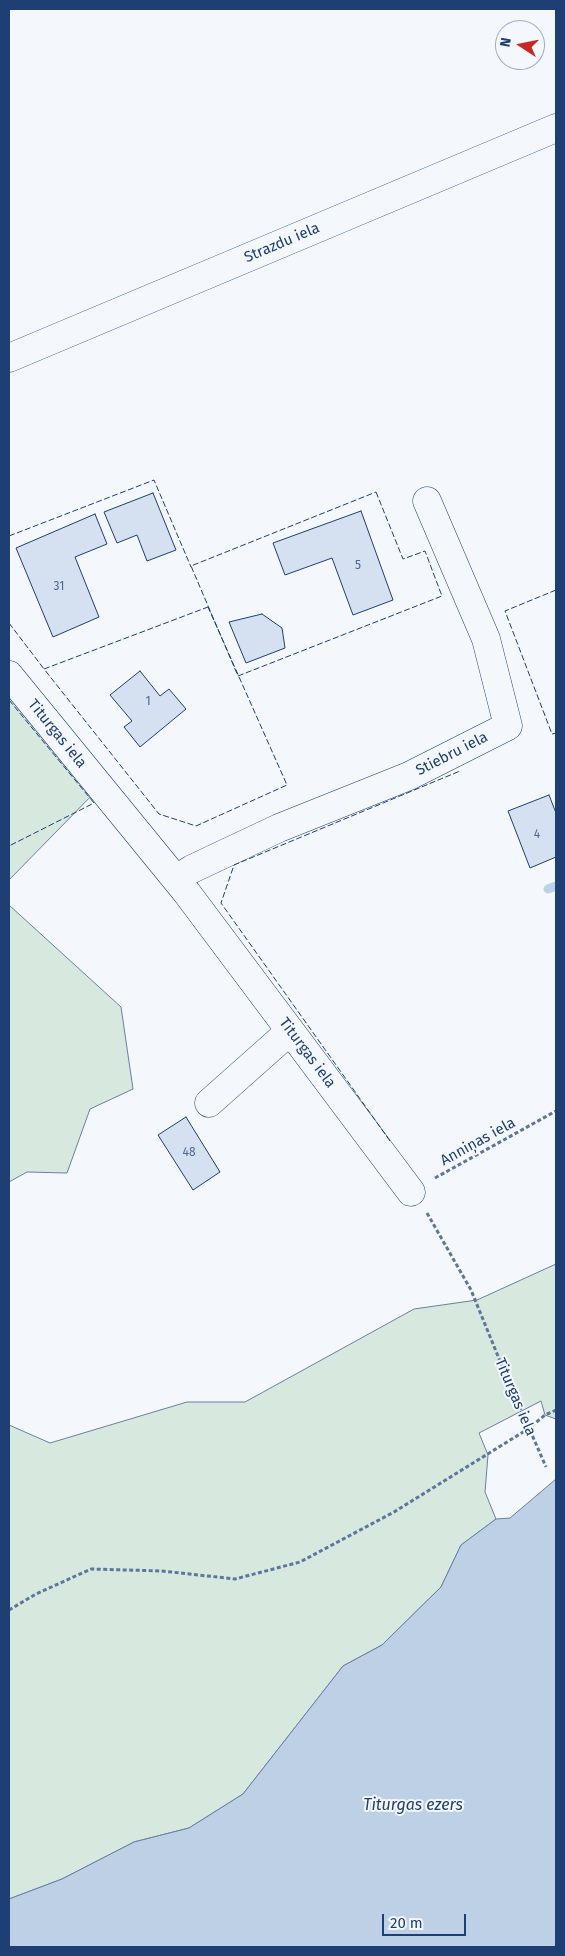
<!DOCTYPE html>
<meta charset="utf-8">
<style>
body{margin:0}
#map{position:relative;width:565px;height:1956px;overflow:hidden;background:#f4f7fb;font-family:"Fira Sans",sans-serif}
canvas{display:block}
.frame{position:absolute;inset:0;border:10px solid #1d3f73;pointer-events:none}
.north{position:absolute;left:495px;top:20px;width:50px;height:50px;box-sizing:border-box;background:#f4f7fb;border:1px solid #9eadc5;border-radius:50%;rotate:281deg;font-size:14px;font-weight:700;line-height:20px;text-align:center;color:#1d3f73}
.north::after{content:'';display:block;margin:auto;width:18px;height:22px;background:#c62828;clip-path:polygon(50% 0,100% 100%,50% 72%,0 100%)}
.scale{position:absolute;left:382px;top:1914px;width:84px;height:22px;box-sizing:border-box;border:2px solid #1d3f73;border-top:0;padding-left:6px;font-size:15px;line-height:18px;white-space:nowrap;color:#1d3f73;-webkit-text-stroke:4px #f4f7fb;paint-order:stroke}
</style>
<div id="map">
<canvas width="565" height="1956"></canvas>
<div class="frame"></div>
<div class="north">N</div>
<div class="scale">20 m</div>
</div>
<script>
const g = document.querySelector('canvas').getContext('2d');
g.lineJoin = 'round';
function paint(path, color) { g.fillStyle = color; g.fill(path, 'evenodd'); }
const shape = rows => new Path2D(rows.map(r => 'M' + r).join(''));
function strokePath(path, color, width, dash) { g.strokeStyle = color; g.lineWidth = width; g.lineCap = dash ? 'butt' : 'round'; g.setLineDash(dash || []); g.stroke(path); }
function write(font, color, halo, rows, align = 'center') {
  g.font = font + ' "Fira Sans",sans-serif'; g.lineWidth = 4; g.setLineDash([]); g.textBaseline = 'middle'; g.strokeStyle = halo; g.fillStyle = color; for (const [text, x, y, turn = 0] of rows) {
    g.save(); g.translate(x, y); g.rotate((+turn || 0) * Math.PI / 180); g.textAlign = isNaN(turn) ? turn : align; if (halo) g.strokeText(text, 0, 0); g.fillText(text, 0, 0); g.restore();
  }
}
const green = shape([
 [9,678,99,788,9,880,9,678],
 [9,905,121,1007,133,1089,90,1109,67,1173,27,1172,9,1182,9,905],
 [556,1264,556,1419,545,1415,541,1401,479,1433,488,1455,485,1492,496,1519,461,1545,441,1587,382,1645,343,1666,243,1794,189,1828,134,1842,62,1879,9,1899,9,1425,50,1443,187,1402,245,1402,414,1309,477,1300,556,1264]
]);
paint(green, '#d7e8df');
strokePath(green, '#687fa3', 1);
const water = shape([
 [556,1479,556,1947,9,1947,9,1899,62,1879,134,1842,189,1828,243,1794,343,1666,382,1645,441,1587,461,1545,496,1519,510,1518,556,1479]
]);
paint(water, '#bed0e5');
strokePath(water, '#687fa3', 1);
strokePath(shape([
 [548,889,556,886]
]), '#bed0e5', 9);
const building = shape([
 [153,493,176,550,147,561,137,535,117,543,104,512,153,493],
 [361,511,393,600,353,615,332,558,285,575,273,543,361,511],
 [95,514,107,544,75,557,99,617,53,637,16,548,95,514],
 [262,614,282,628,285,648,246,663,229,622,262,614],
 [140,671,160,696,169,689,186,709,140,747,124,727,132,721,110,695,140,671],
 [549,795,556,813,556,857,530,868,508,811,549,795],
 [186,1117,220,1172,193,1190,158,1135,186,1117]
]);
paint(building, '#d5e0f0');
strokePath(building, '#1d3f73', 1);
const minor = shape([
 [9,358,556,128],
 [9,675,187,893,411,1192],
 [176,879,192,869,279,828,409,776,508,726,486,639,427,501],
 [209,1103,290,1031]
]);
strokePath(minor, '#1d3f73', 29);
strokePath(shape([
 [435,1178,556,1111],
 [427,1213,471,1290,500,1361,546,1467],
 [9,1610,36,1594,91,1569,162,1571,235,1579,300,1562,394,1512,528,1429,545,1415,556,1410]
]), '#5e769c', 3, [4, 2.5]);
strokePath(minor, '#f4f7fb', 28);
strokePath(shape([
 [376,492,403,559,425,551,442,596,238,676,191,566,376,492],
 [9,536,154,480,191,567],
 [556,590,505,611,552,734,556,733],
 [208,607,287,785,196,826,159,814,44,669,208,607],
 [9,623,44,669,45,669],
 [9,700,94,803,9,846],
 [390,1141,221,903,234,865,460,771]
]), '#1d3f73', 1, [6, 2.5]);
write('12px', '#4b6792', null, [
 ["5",358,566],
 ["31",59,587],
 ["1",148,702],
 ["4",537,835],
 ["48",189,1153]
]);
write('15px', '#1d3f73', '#f4f7fb', [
 ["Strazdu iela",282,243,-23],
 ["Titurgas iela",57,734,51],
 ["Stiebru iela",452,754,-27],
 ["Titurgas iela",307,1053,53],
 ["Anniņas iela",478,1142,-29],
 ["Titurgas iela",515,1397,67]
]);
write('italic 16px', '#1d3f73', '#f4f7fb', [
 ["Titurgas ezers",413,1806]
]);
</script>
